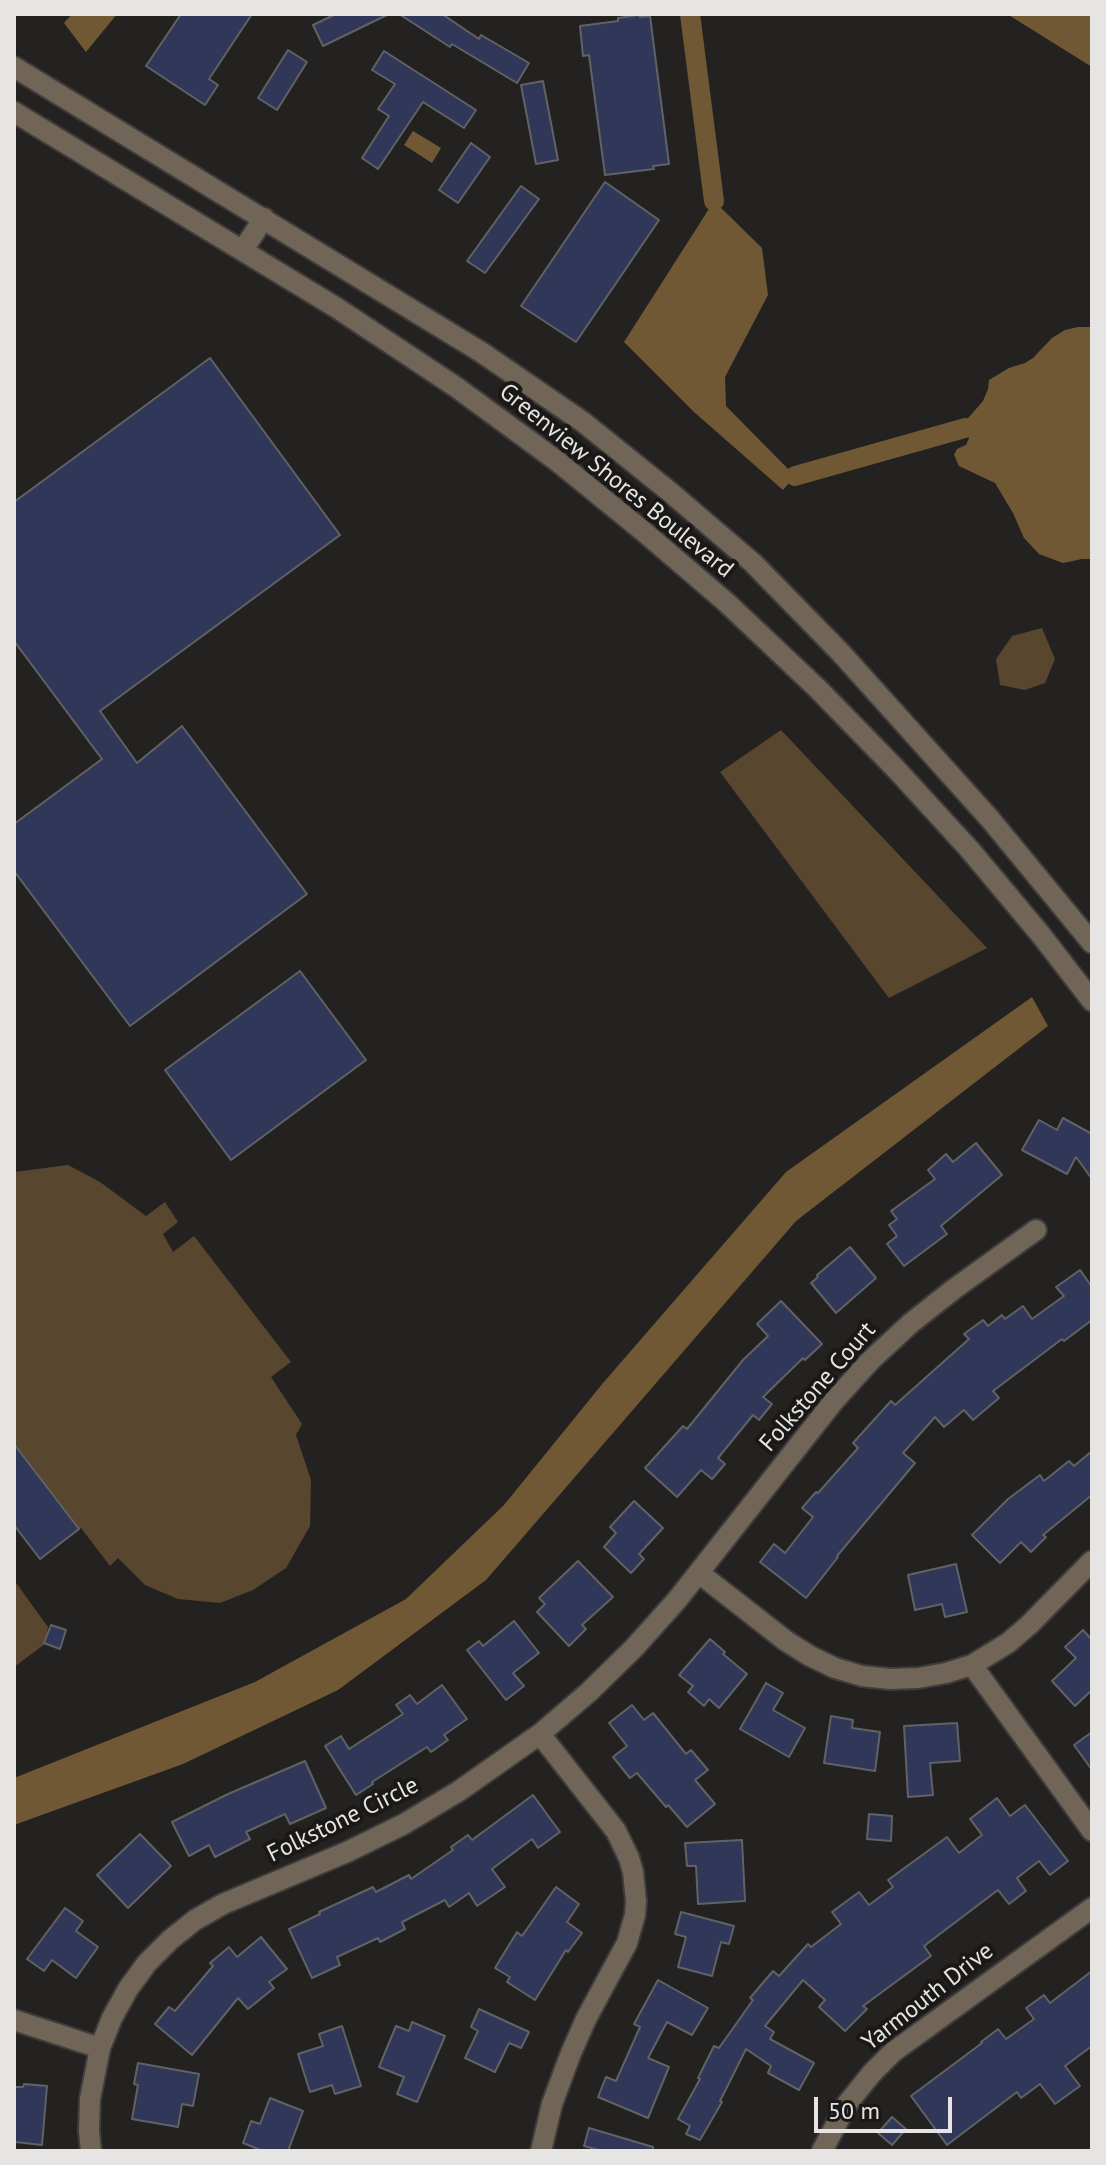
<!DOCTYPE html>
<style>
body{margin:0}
#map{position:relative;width:1106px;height:2165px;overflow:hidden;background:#242221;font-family:"PT Sans",sans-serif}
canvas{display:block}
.frame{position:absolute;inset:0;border:16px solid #e6e5e4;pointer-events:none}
.scale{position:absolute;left:814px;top:2097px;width:138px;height:36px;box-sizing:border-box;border:4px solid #e6e5e4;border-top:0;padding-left:10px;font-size:24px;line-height:28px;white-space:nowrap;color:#e6e5e4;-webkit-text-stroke:6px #1a1917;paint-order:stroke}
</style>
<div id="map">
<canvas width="1106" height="2165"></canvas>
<div class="frame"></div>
<div class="scale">50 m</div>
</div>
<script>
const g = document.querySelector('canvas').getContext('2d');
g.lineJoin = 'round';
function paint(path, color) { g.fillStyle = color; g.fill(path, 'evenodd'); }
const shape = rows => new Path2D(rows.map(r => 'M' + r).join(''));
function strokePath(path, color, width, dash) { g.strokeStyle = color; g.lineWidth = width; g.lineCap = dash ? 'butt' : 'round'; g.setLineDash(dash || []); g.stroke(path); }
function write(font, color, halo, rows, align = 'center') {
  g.font = font + ' "PT Sans",sans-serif'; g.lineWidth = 8; g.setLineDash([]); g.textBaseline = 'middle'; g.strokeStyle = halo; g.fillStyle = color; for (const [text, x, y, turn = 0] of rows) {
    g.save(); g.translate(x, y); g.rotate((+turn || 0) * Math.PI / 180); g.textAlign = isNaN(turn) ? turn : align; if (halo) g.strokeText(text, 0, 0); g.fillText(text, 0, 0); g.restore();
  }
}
paint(shape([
 [1042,628,1055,659,1045,683,1025,690,1000,685,996,659,1012,636],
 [781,730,987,948,889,998,720,772],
 [68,1165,100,1182,146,1216,165,1202,178,1222,163,1234,173,1252,194,1236,291,1362,271,1377,302,1424,296,1435,311,1480,310,1526,286,1568,253,1590,220,1603,178,1599,145,1585,118,1558,110,1566,81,1528,39,1557,14,1523,14,1172],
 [14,1580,48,1627,45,1644,14,1667]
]), '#58462f');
paint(shape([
 [72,14,117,14,86,52,64,23],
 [1007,14,1092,14,1092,67],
 [413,131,441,148,432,163,404,145],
 [714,201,762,248,768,295,725,377,726,406,795,476,783,490,694,412,624,342],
 [1078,327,1092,327,1092,559,1082,559,1063,563,1039,554,1024,538,1013,513,995,483,959,466,954,455,957,449,966,445,969,438,962,425,983,401,988,389,989,380,1009,368,1025,363,1033,358,1052,338,1065,330],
 [1032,997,1048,1026,796,1221,486,1580,338,1690,183,1764,14,1825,14,1778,255,1682,406,1599,504,1505,603,1383,786,1172]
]), '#715835');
strokePath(shape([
 [690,14,714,201],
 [795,476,965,428]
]), '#715835', 20);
const building = shape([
 [181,14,252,14,209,79,218,85,205,105,146,66,181,14],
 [336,14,389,14,323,46,313,25,336,14],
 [399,14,442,14,479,39,481,35,529,63,517,83,452,44,450,47,399,14],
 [639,15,640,17,650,16,669,164,653,166,654,169,605,175,589,55,583,56,580,26,618,21,618,18,639,15],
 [288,50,307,62,277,110,258,98,288,50],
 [384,51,476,110,464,128,423,102,378,169,362,158,389,116,378,109,395,84,372,70,384,51],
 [543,81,558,160,536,164,521,85,543,81],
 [471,143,490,157,458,203,439,190,471,143],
 [605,182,659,220,576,342,521,306,605,182],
 [521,186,539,199,485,273,467,261,521,186],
 [210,358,340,535,100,711,137,763,182,726,307,894,130,1026,14,871,14,824,102,759,14,641,14,502,210,358],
 [300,971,366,1060,231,1160,165,1070,300,971],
 [1063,1118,1092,1134,1092,1179,1076,1157,1067,1174,1022,1150,1039,1120,1057,1130,1063,1118],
 [976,1143,1002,1175,941,1226,947,1234,904,1266,887,1244,897,1236,889,1225,897,1219,891,1211,935,1179,928,1170,946,1154,953,1162,976,1143],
 [850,1247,876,1278,836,1313,811,1283,818,1277,817,1275,850,1247],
 [1080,1270,1092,1287,1092,1320,1064,1341,1062,1339,993,1391,999,1398,973,1420,964,1410,944,1427,935,1417,903,1453,915,1463,837,1556,838,1557,806,1598,760,1562,774,1544,785,1553,813,1517,802,1508,816,1492,818,1493,858,1448,853,1443,891,1401,895,1405,969,1339,964,1334,983,1320,988,1326,1002,1315,1005,1319,1023,1306,1032,1319,1064,1296,1056,1287,1080,1270],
 [781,1301,822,1344,805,1360,803,1358,763,1397,772,1404,759,1420,753,1415,718,1458,725,1464,712,1479,701,1470,677,1497,645,1468,683,1426,687,1429,743,1360,768,1336,757,1324,781,1301],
 [14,1444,79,1529,40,1559,14,1525,14,1444],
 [1092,1451,1092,1495,1043,1535,1046,1537,1031,1552,1021,1542,1000,1563,972,1535,1008,1499,1040,1475,1044,1481,1069,1461,1074,1466,1092,1451],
 [634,1501,663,1528,639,1554,644,1559,631,1573,604,1547,616,1533,610,1527,634,1501],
 [578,1561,613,1597,582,1625,586,1629,569,1646,537,1612,545,1604,539,1598,578,1561],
 [956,1564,967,1612,945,1617,942,1604,915,1610,908,1575,956,1564],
 [514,1621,539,1653,513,1673,524,1686,506,1700,467,1650,479,1641,483,1646,514,1621],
 [51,1625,66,1630,60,1649,44,1643,51,1625],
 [1083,1630,1092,1640,1092,1690,1075,1706,1052,1681,1076,1658,1065,1647,1083,1630],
 [710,1639,725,1652,723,1654,747,1674,719,1708,709,1699,704,1706,688,1692,693,1686,679,1675,710,1639],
 [766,1683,783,1693,773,1710,805,1728,789,1757,740,1729,766,1683],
 [442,1685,467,1719,444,1735,448,1740,431,1752,427,1747,372,1782,373,1784,356,1795,325,1746,341,1736,349,1749,403,1714,396,1705,410,1695,417,1704,442,1685],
 [632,1705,644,1720,653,1713,686,1754,691,1750,708,1770,695,1780,715,1804,687,1827,668,1805,666,1807,637,1773,630,1778,613,1757,627,1746,609,1723,632,1705],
 [831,1716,853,1720,852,1728,880,1732,875,1771,824,1763,831,1716],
 [957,1723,960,1761,930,1763,933,1795,908,1797,904,1726,957,1723],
 [1092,1732,1092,1770,1074,1745,1092,1732],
 [305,1761,326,1808,290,1824,285,1814,246,1832,250,1839,215,1857,209,1845,189,1856,172,1822,228,1794,305,1761],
 [533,1795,560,1832,538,1848,532,1839,492,1869,505,1887,477,1906,469,1893,449,1907,445,1900,402,1922,405,1929,380,1942,378,1938,337,1957,340,1965,312,1978,289,1929,320,1914,319,1912,373,1887,376,1892,409,1875,411,1879,453,1850,451,1847,468,1835,472,1840,533,1795],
 [997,1798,1010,1816,1025,1805,1068,1861,1050,1875,1039,1861,1017,1878,1026,1891,1009,1904,998,1890,924,1946,931,1956,863,2006,867,2009,845,2031,819,2007,825,2000,803,1980,765,2026,774,2032,770,2039,814,2063,799,2090,768,2073,771,2066,746,2049,720,2101,722,2102,700,2140,686,2134,690,2126,678,2119,700,2079,698,2078,714,2046,719,2048,753,2000,750,1998,773,1971,779,1976,808,1944,811,1947,841,1924,832,1912,859,1892,869,1905,893,1887,888,1880,947,1837,959,1853,982,1835,970,1819,997,1798],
 [869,1814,892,1816,891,1841,867,1839,869,1814],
 [140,1834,171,1866,128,1908,97,1875,140,1834],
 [742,1840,745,1901,698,1904,696,1866,687,1866,685,1843,742,1840],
 [556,1887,579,1904,567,1922,582,1933,568,1952,566,1950,535,2000,507,1982,510,1977,495,1968,517,1932,522,1936,556,1887],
 [65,1908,83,1921,76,1931,98,1947,76,1978,52,1960,44,1971,27,1959,65,1908],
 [681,1912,734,1926,729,1944,721,1942,712,1976,678,1967,686,1937,675,1934,681,1912],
 [261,1937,287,1969,269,1982,274,1988,248,2009,238,1998,192,2055,155,2024,169,2007,175,2011,213,1966,210,1963,229,1947,237,1957,261,1937],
 [1092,1971,1092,2046,1065,2066,1080,2086,1055,2104,1040,2084,1021,2098,1017,2092,947,2145,911,2096,982,2043,981,2042,998,2029,1006,2039,1034,2019,1026,2008,1044,1995,1050,2003,1092,1971],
 [658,1980,708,2008,692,2035,667,2022,648,2058,669,2067,648,2118,598,2097,606,2077,616,2081,640,2027,634,2024,658,1980],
 [479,2009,529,2032,521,2048,509,2043,495,2072,465,2058,478,2031,471,2027,479,2009],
 [412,2022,445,2036,417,2102,397,2094,404,2077,379,2067,396,2026,409,2031,412,2022],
 [342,2026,361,2086,335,2094,332,2085,310,2092,298,2054,323,2046,319,2034,342,2026],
 [138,2063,199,2074,193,2106,182,2104,178,2127,132,2119,138,2085,134,2084,138,2063],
 [24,2084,47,2086,42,2145,15,2142,14,2087,23,2087,24,2084],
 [270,2098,303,2111,288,2151,263,2151,243,2143,251,2121,260,2124,270,2098],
 [892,2117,906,2129,892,2145,878,2133,892,2117],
 [589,2128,653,2147,653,2151,602,2151,584,2146,589,2128]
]);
paint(building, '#303759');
strokePath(building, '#616264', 2);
const minor = shape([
 [243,250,264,218],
 [699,1573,786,1641,810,1656,835,1668,862,1676,890,1679,918,1678,946,1673,972,1665,1008,1643,1029,1625,1092,1561],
 [972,1665,1092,1831],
 [540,1734,616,1831,629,1858,633,1872,636,1901,635,1915,627,1943,586,2019,571,2053,552,2104,541,2151],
 [14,2020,100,2048],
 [91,2151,89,2131,90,2099,100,2048,112,2018,128,1989,147,1963,170,1940,195,1920,223,1904,347,1852,404,1824,459,1791,540,1734,589,1692,634,1648,677,1600,833,1402,870,1361,911,1323,954,1289,1036,1230],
 [822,2151,847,2104,872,2073,893,2052,1092,1908]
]);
const tertiary = shape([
 [14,67,481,352,583,422,670,492,753,563,841,653,990,819,1092,943],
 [14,112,337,308,456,387,557,461,643,531,727,603,818,689,895,768,970,850,1041,935,1092,1001]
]);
strokePath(minor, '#3f3d3c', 24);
strokePath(tertiary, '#3f3d3c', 24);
strokePath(minor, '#706556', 20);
strokePath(tertiary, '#706556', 20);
write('24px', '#e6e5e4', '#1a1917', [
 ["Greenview Shores Boulevard",616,481,39],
 ["Folkstone Court",818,1387,-49],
 ["Folkstone Circle",343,1820,-26],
 ["Yarmouth Drive",928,1997,-38]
]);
</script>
